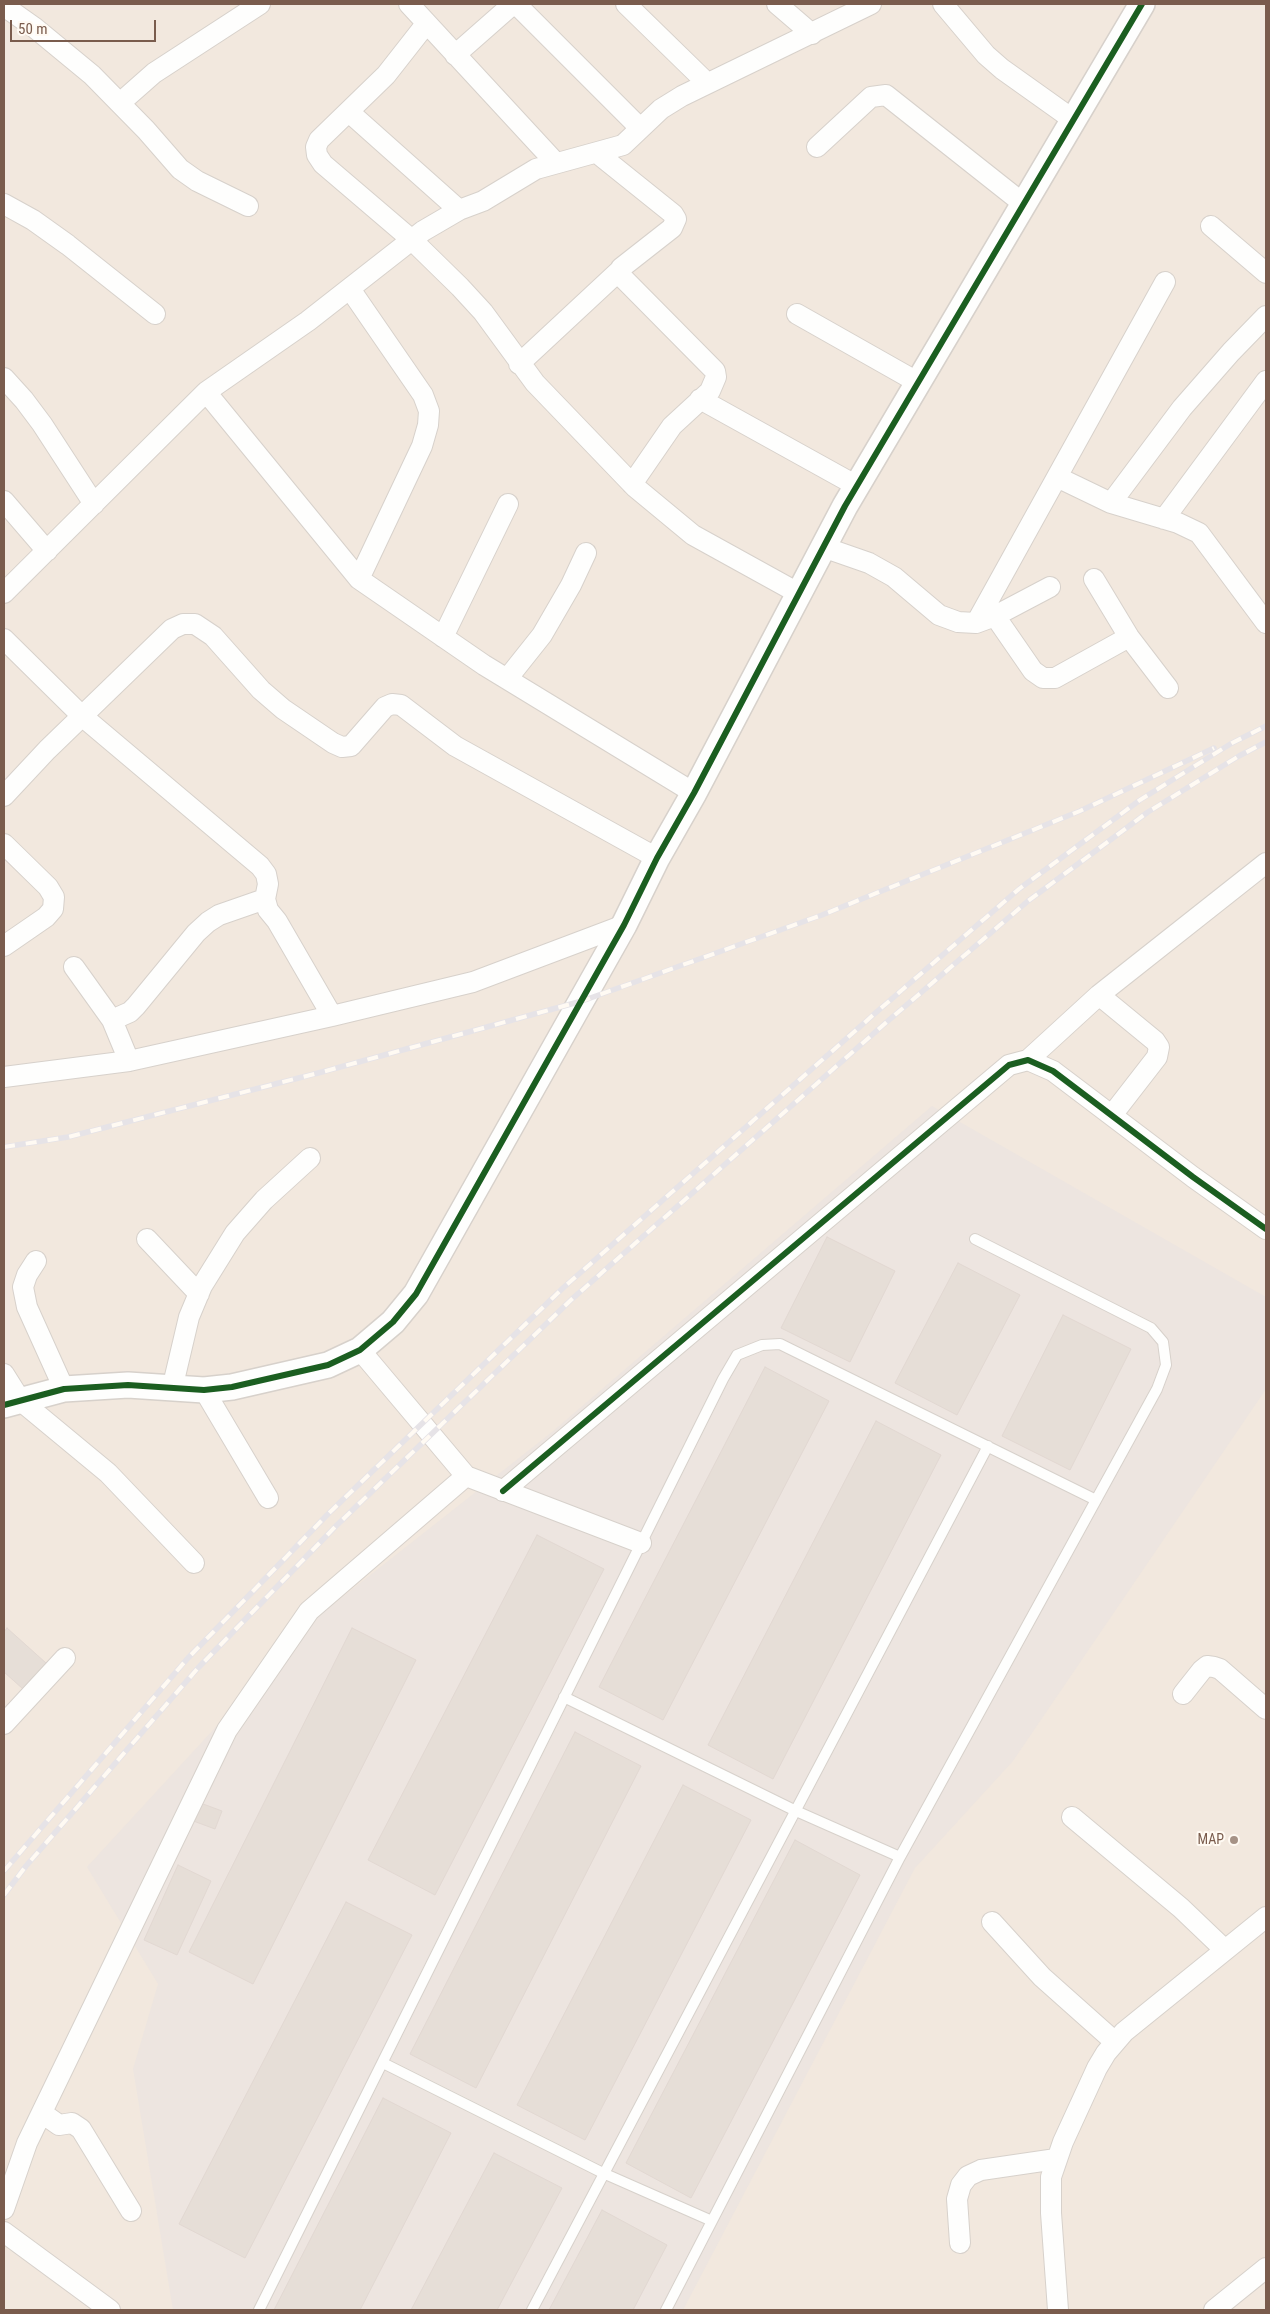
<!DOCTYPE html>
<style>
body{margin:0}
#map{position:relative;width:1270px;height:2314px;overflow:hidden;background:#f9f5f0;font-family:"Roboto Condensed",sans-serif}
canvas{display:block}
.frame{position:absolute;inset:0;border:5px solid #7a5c4d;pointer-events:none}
.scale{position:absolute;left:10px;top:20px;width:146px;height:22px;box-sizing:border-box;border:2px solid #7a5c4d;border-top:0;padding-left:6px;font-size:15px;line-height:18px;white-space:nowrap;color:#7a5c4d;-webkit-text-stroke:4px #fffaf3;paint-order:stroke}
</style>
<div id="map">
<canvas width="1270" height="2314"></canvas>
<div class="frame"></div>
<div class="scale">50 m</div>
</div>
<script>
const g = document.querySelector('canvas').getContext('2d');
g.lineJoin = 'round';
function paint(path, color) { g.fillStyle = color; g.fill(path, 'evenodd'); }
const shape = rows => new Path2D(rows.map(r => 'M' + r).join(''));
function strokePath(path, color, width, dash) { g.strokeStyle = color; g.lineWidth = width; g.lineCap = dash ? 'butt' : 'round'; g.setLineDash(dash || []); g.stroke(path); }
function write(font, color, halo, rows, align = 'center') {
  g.font = font + ' "Roboto Condensed",sans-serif'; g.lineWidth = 4; g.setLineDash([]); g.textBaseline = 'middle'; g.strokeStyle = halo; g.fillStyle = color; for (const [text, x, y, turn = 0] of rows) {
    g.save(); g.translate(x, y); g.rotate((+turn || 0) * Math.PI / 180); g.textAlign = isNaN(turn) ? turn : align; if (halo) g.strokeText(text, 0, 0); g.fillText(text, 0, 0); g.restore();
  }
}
paint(shape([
 [4,4,1266,4,1266,2310,4,2310]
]), '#f2e8de');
paint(shape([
 [932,1106,1266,1297,1266,1389,1013,1761,915,1868,683,2310,173,2310,133,2069,158,1984,87,1867,317,1617,552,1432]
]), '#ede5e0');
const building = shape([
 [827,1237,895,1271,850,1362,781,1328,827,1237],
 [958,1263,1020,1295,957,1415,895,1383,958,1263],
 [1063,1315,1131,1349,1070,1470,1002,1436,1063,1315],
 [765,1367,829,1401,663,1720,599,1687,765,1367],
 [876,1421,941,1455,773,1779,708,1745,876,1421],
 [537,1535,604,1569,435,1895,368,1860,537,1535],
 [7,1628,46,1663,23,1689,4,1672,4,1632,7,1628],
 [352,1628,416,1660,253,1984,189,1952,352,1628],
 [575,1732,641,1766,476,2088,410,2054,575,1732],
 [683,1785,751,1820,585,2140,517,2105,683,1785],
 [195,1801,222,1811,215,1829,188,1819,195,1801],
 [795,1840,860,1875,691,2198,626,2163,795,1840],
 [178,1865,211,1881,177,1955,144,1940,178,1865],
 [346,1902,412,1935,245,2258,179,2224,346,1902],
 [383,2098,451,2133,360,2310,274,2310,383,2098],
 [494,2153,562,2188,497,2310,411,2310,494,2153],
 [602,2210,667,2245,633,2310,549,2310,602,2210]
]);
paint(building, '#e6ded7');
strokePath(building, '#e2d8d2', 1);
const service = shape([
 [564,1697,796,1811,900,1857],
 [383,2063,603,2173,712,2221],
 [259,2310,723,1379,737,1355,762,1345,780,1344,1096,1500],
 [532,2310,988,1446],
 [666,2310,900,1857,1157,1389,1166,1365,1163,1342,1151,1328,975,1239]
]);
const minor = shape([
 [409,4,555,162],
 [516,4,640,128],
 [626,4,707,83],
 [777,4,812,34],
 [943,4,986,55,1002,69,1075,121],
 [4,6,35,28,92,75,146,130,180,169,197,181,248,206],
 [426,24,386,75,319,140,316,147,317,155,323,164,412,240,460,287,483,312,535,383,635,487,693,535,798,593],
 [455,55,513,4],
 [120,103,154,73,260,4],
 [349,112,459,210],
 [817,147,871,97,886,95,1025,205],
 [597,153,673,214,676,219,672,228,621,268,619,274,715,371,716,377,710,391,672,426,632,484],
 [4,204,33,220,68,245,155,314],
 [1211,226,1266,273],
 [350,289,423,395,429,411,428,425,422,446,359,579],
 [797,314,919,383],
 [519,364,619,271],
 [4,378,24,400,42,424,94,504],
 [206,392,308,321,423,231,459,210,483,201,536,169,623,145,661,109,682,96,871,4],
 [700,399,857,486],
 [1057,477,1111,503,1178,523,1199,533,1266,623],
 [4,501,47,551],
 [1111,503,1182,408,1231,352,1266,316],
 [1164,519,1266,381],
 [823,547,869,563,894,577,939,615,958,622,976,623,995,616,1050,587],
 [1094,579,1129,637,1168,688],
 [4,593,206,392,359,579,484,665,694,793],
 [995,616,1033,671,1043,678,1055,678,1129,637],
 [976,623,1165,282],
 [443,637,508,504],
 [4,639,82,716,260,866,266,874,268,884,265,899,268,910,277,921,332,1016],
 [507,679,542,635,571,585,586,553],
 [4,796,47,750,172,629,183,624,195,624,213,636,261,690,283,709,333,743,342,747,351,746,385,707,392,704,401,705,455,746,657,858],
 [4,844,48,887,54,897,53,909,46,917,4,946],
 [74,967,112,1020,129,1061],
 [1099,995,1155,1041,1159,1047,1157,1057,1112,1115],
 [112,1020,130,1012,136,1006,196,933,208,922,219,915,265,899],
 [1028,1060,1099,995,1266,863],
 [4,1077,129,1061,332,1016,473,982,624,925],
 [147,1239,199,1294],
 [36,1261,27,1275,23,1287,27,1307,64,1389],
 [360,1350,466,1476,641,1543],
 [4,1374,21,1401,108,1473,194,1563],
 [172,1389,189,1317,202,1286,235,1233,264,1200,310,1158],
 [204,1390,268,1498],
 [503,1491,1009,1065,1028,1060,1053,1071,1193,1177,1266,1229],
 [1183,1694,1202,1670,1207,1666,1214,1667,1220,1669,1266,1709],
 [4,1724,65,1658],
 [1072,1817,1181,1908,1225,1950],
 [992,1922,1042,1977,1115,2042],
 [42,2113,59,2125,72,2123,81,2129,131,2211],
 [4,2209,27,2143,227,1730,309,1611,466,1476],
 [4,2232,110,2310],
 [960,2243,957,2199,961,2185,968,2176,981,2170,1056,2159],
 [1058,2310,1051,2213,1051,2177,1063,2142,1097,2068,1106,2053,1124,2032,1266,1917],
 [1214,2310,1266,2268]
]);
const tertiary = shape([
 [4,1405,64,1389,128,1385,204,1390,232,1387,328,1365,360,1350,393,1322,416,1294,624,925,657,858,694,793,845,506,1142,4]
]);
strokePath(service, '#d7d1cb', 12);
strokePath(minor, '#d7d1cb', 22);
strokePath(tertiary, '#d7d1cb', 28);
strokePath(service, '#fefefd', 10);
strokePath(minor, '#fefefd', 20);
strokePath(tertiary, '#fefefd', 25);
const rail = shape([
 [4,1147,68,1137,322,1072,582,1001,822,915,1080,811,1214,748],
 [4,1871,188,1658,327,1515,563,1288,880,1009,1019,889,1140,800,1232,743,1266,726],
 [4,1895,26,1866,198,1668,337,1525,572,1299,889,1020,1028,901,1148,812,1239,756,1266,742]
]);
strokePath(rail, '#e6e3e7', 5.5);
strokePath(rail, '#fffaf3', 4, [11]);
strokePath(shape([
 [4,1405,64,1389,128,1385,204,1390,232,1387,328,1365,360,1350,393,1322,416,1294,624,925,657,858,694,793,845,506,1142,4],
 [503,1491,1009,1065,1028,1060,1053,1071,1193,1177,1266,1229]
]), '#1b5e20', 6);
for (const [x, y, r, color] of [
 [1234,1840,5,"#a69286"]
]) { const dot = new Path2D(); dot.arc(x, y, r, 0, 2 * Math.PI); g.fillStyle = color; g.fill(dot); strokePath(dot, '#fffaf3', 2); }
write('14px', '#7a5c4d', '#fffaf3', [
 ["MAP",1224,1840]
], 'right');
</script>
